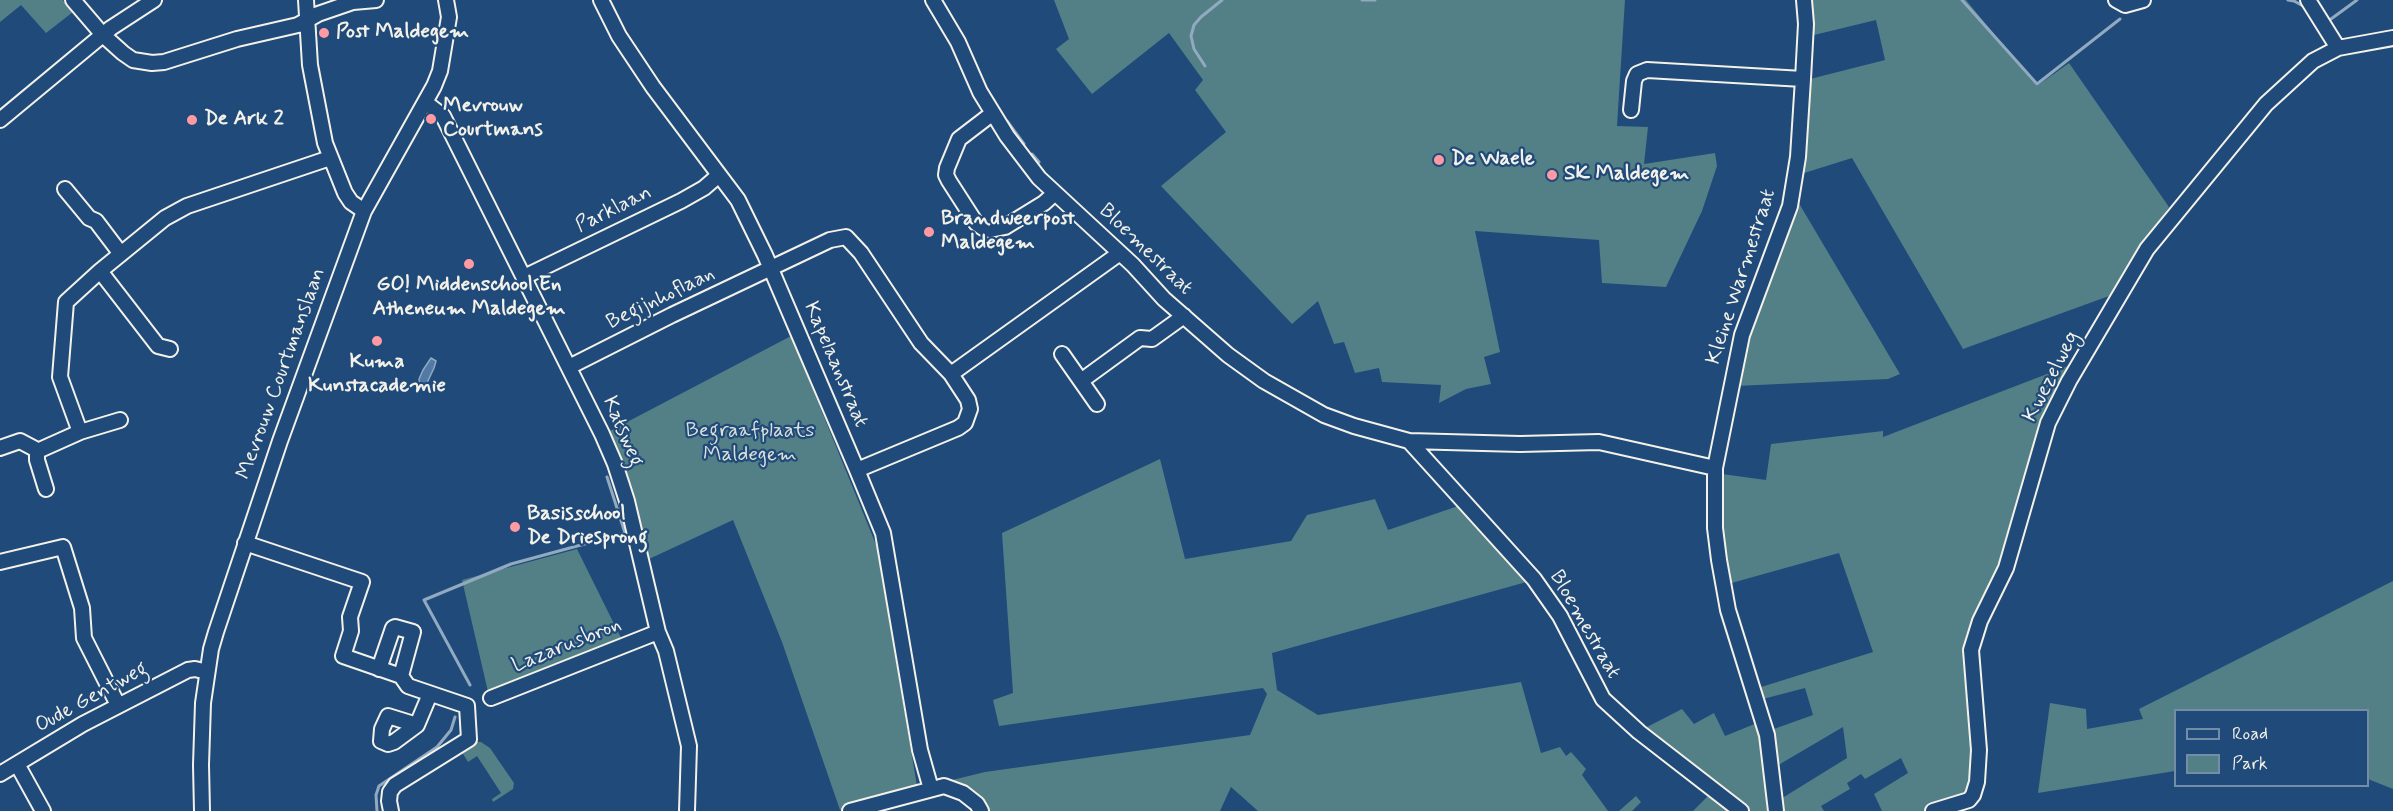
<!DOCTYPE html>
<style>
body{margin:0}
#map{position:relative;width:2393px;height:811px;overflow:hidden;background:#1f4a7a;font-family:Mynerve,sans-serif}
canvas{display:block}
.legend{position:absolute;left:2174px;top:709px;width:195px;height:78px;box-sizing:border-box;background:#1f4a7a;border:2px solid #748da6;margin:0;padding:8px 10px;list-style:none;font-size:18px;color:#f4f1e8}
.legend li{display:flex;align-items:center;gap:12px;height:30px}
.legend b{width:30px;border:2px solid #748da6}
</style>
<div id="map">
<canvas width="2393" height="811"></canvas>
<ul class="legend">
<li><b style="height:8px;background:#1f4a7a"></b>Road</li>
<li><b style="height:16px;background:#537f87"></b>Park</li>
</ul>
</div>
<script>
const g = document.querySelector('canvas').getContext('2d');
g.lineJoin = 'round';
function paint(path, color) { g.fillStyle = color; g.fill(path, 'evenodd'); }
const shape = rows => new Path2D(rows.map(r => 'M' + r).join(''));
function strokePath(path, color, width, dash) { g.strokeStyle = color; g.lineWidth = width; g.lineCap = dash ? 'butt' : 'round'; g.setLineDash(dash || []); g.stroke(path); }
function write(font, color, halo, rows, align = 'center') {
  g.font = font + ' Mynerve,sans-serif'; g.lineWidth = 4.5; g.setLineDash([]); g.textBaseline = 'middle'; g.strokeStyle = halo; g.fillStyle = color; for (const [text, x, y, turn = 0] of rows) {
    g.save(); g.translate(x, y); g.rotate((+turn || 0) * Math.PI / 180); g.textAlign = isNaN(turn) ? turn : align; if (halo) g.strokeText(text, 0, 0); g.fillText(text, 0, 0); g.restore();
  }
}
paint(shape([
 [0,0,63,0,73,12,46,33,21,5,0,22],
 [1054,0,1625,0,1617,126,1648,127,1644,164,1715,153,1717,166,1702,211,1666,287,1602,283,1599,240,1475,231,1500,352,1484,357,1491,384,1466,389,1439,403,1441,385,1382,382,1379,368,1355,373,1344,342,1334,344,1318,301,1292,324,1161,186,1226,132,1195,90,1203,80,1169,33,1092,94,1056,49,1069,39],
 [1809,0,1966,0,2037,86,2069,63,2169,207,2109,296,1963,349,1852,158,1801,174,1810,79,1885,60,1876,20,1810,36],
 [1797,200,1900,374,1888,379,1736,386,1750,331],
 [791,336,877,547,917,786,840,810,782,642,733,520,649,559,633,494,608,432],
 [2073,364,2007,550,1968,641,1974,772,1968,794,1923,811,1882,811,1874,794,1908,773,1901,758,1865,779,1861,774,1847,783,1850,789,1821,806,1824,811,1781,811,1779,800,1847,758,1843,727,1775,767,1771,730,1813,715,1805,688,1763,699,1758,688,1873,652,1839,553,1728,584,1722,554,1720,497,1722,474,1766,480,1771,444,1883,431,1883,437],
 [1160,459,1185,559,1291,541,1307,515,1375,499,1388,530,1461,505,1530,581,1272,653,1277,690,1318,715,1521,682,1541,753,1560,747,1566,756,1571,752,1586,769,1582,775,1608,811,1258,811,1231,787,1220,811,987,811,948,781,985,772,1250,735,1267,694,1263,688,999,726,993,700,1013,693,1002,533],
 [577,549,624,644,489,696,462,580],
 [2393,581,2393,789,2368,779,2368,710,2176,710,2175,771,2038,793,2050,703,2086,709,2087,729,2143,719,2139,709],
 [1682,709,1694,724,1714,713,1725,736,1757,723,1764,763,1767,811,1750,811,1643,729],
 [475,742,481,742,490,748,514,783,513,789,493,802,492,799,501,793,477,756,468,762,460,749],
 [1709,795,1731,811,1693,811],
 [1636,796,1641,802,1632,811,1619,811]
]), '#537f87');
const water = shape([
 [431,358,436,361,434,368,426,385,420,387,419,379,423,370,431,358]
]);
paint(water, '#517aa6');
strokePath(water, '#92aac0', 1.5);
strokePath(shape([
 [1362,0,1375,0],
 [1962,0,2037,84,2120,19],
 [2288,0,2294,1,2305,7],
 [2331,19,2357,0],
 [1205,66,1194,49,1191,36,1194,25,1201,17,1222,0],
 [1007,121,1024,144],
 [1032,154,1039,162],
 [470,685,424,600,511,564,625,533,607,477],
 [377,811,376,795,379,786,437,747,451,730,455,717]
]), '#92aac0', 3);
const minor = shape([
 [73,0,103,35,123,53,133,60,152,63,164,62,237,39,298,25,318,14,353,2,376,0],
 [306,0,310,65,325,143,345,193,351,202,364,211],
 [601,0,619,36,653,87,738,200,765,255,857,470,883,533,920,750,931,789],
 [933,0,958,42,980,92,1007,136,1039,178,1133,265,1164,299,1228,355,1264,381,1324,415,1354,426,1409,441,1520,444,1599,442,1715,468],
 [2116,0,2125,5,2143,0],
 [2308,0,2338,48,2393,38],
 [425,102,443,116,602,434,615,464,627,501,658,632,666,651,689,746,687,811],
 [1631,110,1634,81,1637,74,1647,70,1803,79],
 [993,113,959,139,947,168,946,175,949,181,976,223,983,228,990,230,1005,227,1044,203,1055,193],
 [0,120,111,28,154,0],
 [65,189,89,218,96,221,121,254],
 [100,271,158,346,170,349],
 [524,277,681,201,704,188,719,175],
 [1062,354,1097,404],
 [569,367,672,315,830,240,846,237,861,253,921,343,951,374,968,400,970,409,965,423,958,428,857,470],
 [951,374,1120,253],
 [1081,381,1140,338,1152,339,1184,316],
 [80,432,120,420],
 [1409,441,1534,579,1560,616,1603,699,1639,732,1741,811],
 [0,448,20,441,37,450,42,449,80,432,60,377,66,302,100,271,165,218,187,206,330,158],
 [37,450,37,460,46,489],
 [245,543,362,582,350,617,351,631,343,656,401,676,408,686,467,706,469,739,395,785,390,792,389,801,391,811],
 [0,562,63,547,82,608,84,638,118,705],
 [379,669,393,628,395,627,413,632,401,676],
 [491,698,658,632],
 [417,725,388,716,382,729,381,741,388,744,394,742,417,725,430,694],
 [17,764,43,811],
 [0,774,83,724,188,670,195,669,207,672],
 [202,811,201,765,203,703,211,649,216,632,280,441,364,211,434,86,440,71,449,17,446,0],
 [850,811,944,786,963,793,977,804,981,811],
 [1776,811,1767,735,1728,610,1719,560,1715,528,1715,468,1742,335,1790,206,1798,157,1803,79,1806,24,1804,0],
 [1933,811,1969,800,1973,795,1977,782,1979,750,1971,650,1980,621,2006,568,2048,423,2069,381,2147,249,2266,104,2313,61,2338,48]
]);
strokePath(minor, '#f4f1e8', 18);
strokePath(minor, '#1f4a7a', 14);
for (const [x, y, r, color] of [
 [324,33,6,"#ff9aa2"],
 [431,119,6,"#ff9aa2"],
 [192,120,6,"#ff9aa2"],
 [1439,160,6,"#ff9aa2"],
 [1552,175,6,"#ff9aa2"],
 [929,232,6,"#ff9aa2"],
 [469,264,6,"#ff9aa2"],
 [377,341,6,"#ff9aa2"],
 [515,527,6,"#ff9aa2"]
]) { const dot = new Path2D(); dot.arc(x, y, r, 0, 2 * Math.PI); g.fillStyle = color; g.fill(dot); strokePath(dot, '#1f4a7a', 2); }
write('bold 21px', '#f4f1e8', '#1f4a7a', [
 ["Post Maldegem",336,33],
 ["Mevrouw",443,107],
 ["Courtmans",443,131],
 ["De Ark 2",204,120],
 ["De Waele",1451,160],
 ["SK Maldegem",1564,175],
 ["Brandweerpost",941,220],
 ["Maldegem",941,244],
 ["GO! Middenschool En",469,286,"center"],
 ["Atheneum Maldegem",469,310,"center"],
 ["Kuma",377,363,"center"],
 ["Kunstacademie",377,387,"center"],
 ["Basisschool",527,515],
 ["De Driesprong",527,539]
], 'left');
write('21px', '#f4f1e8', '#1f4a7a', [
 ["Parklaan",614,210,-26],
 ["Bloemestraat",1145,250,44],
 ["Kleine Warmestraat",1742,277,-72],
 ["Begijnhoflaan",661,299,-26],
 ["Kapelaanstraat",835,365,67],
 ["Mevrouw Courtmanslaan",282,374,-70],
 ["Kwezelweg",2052,377,-63],
 ["Katsweg",622,432,67],
 ["Bloemestraat",1584,625,60],
 ["Lazarusbron",567,646,-22],
 ["Oude Gentweg",92,698,-29]
]);
write('21px', '#dce0d9', '#1f4a7a', [
 ["Begraafplaats",750,432],
 ["Maldegem",750,456]
]);
</script>
